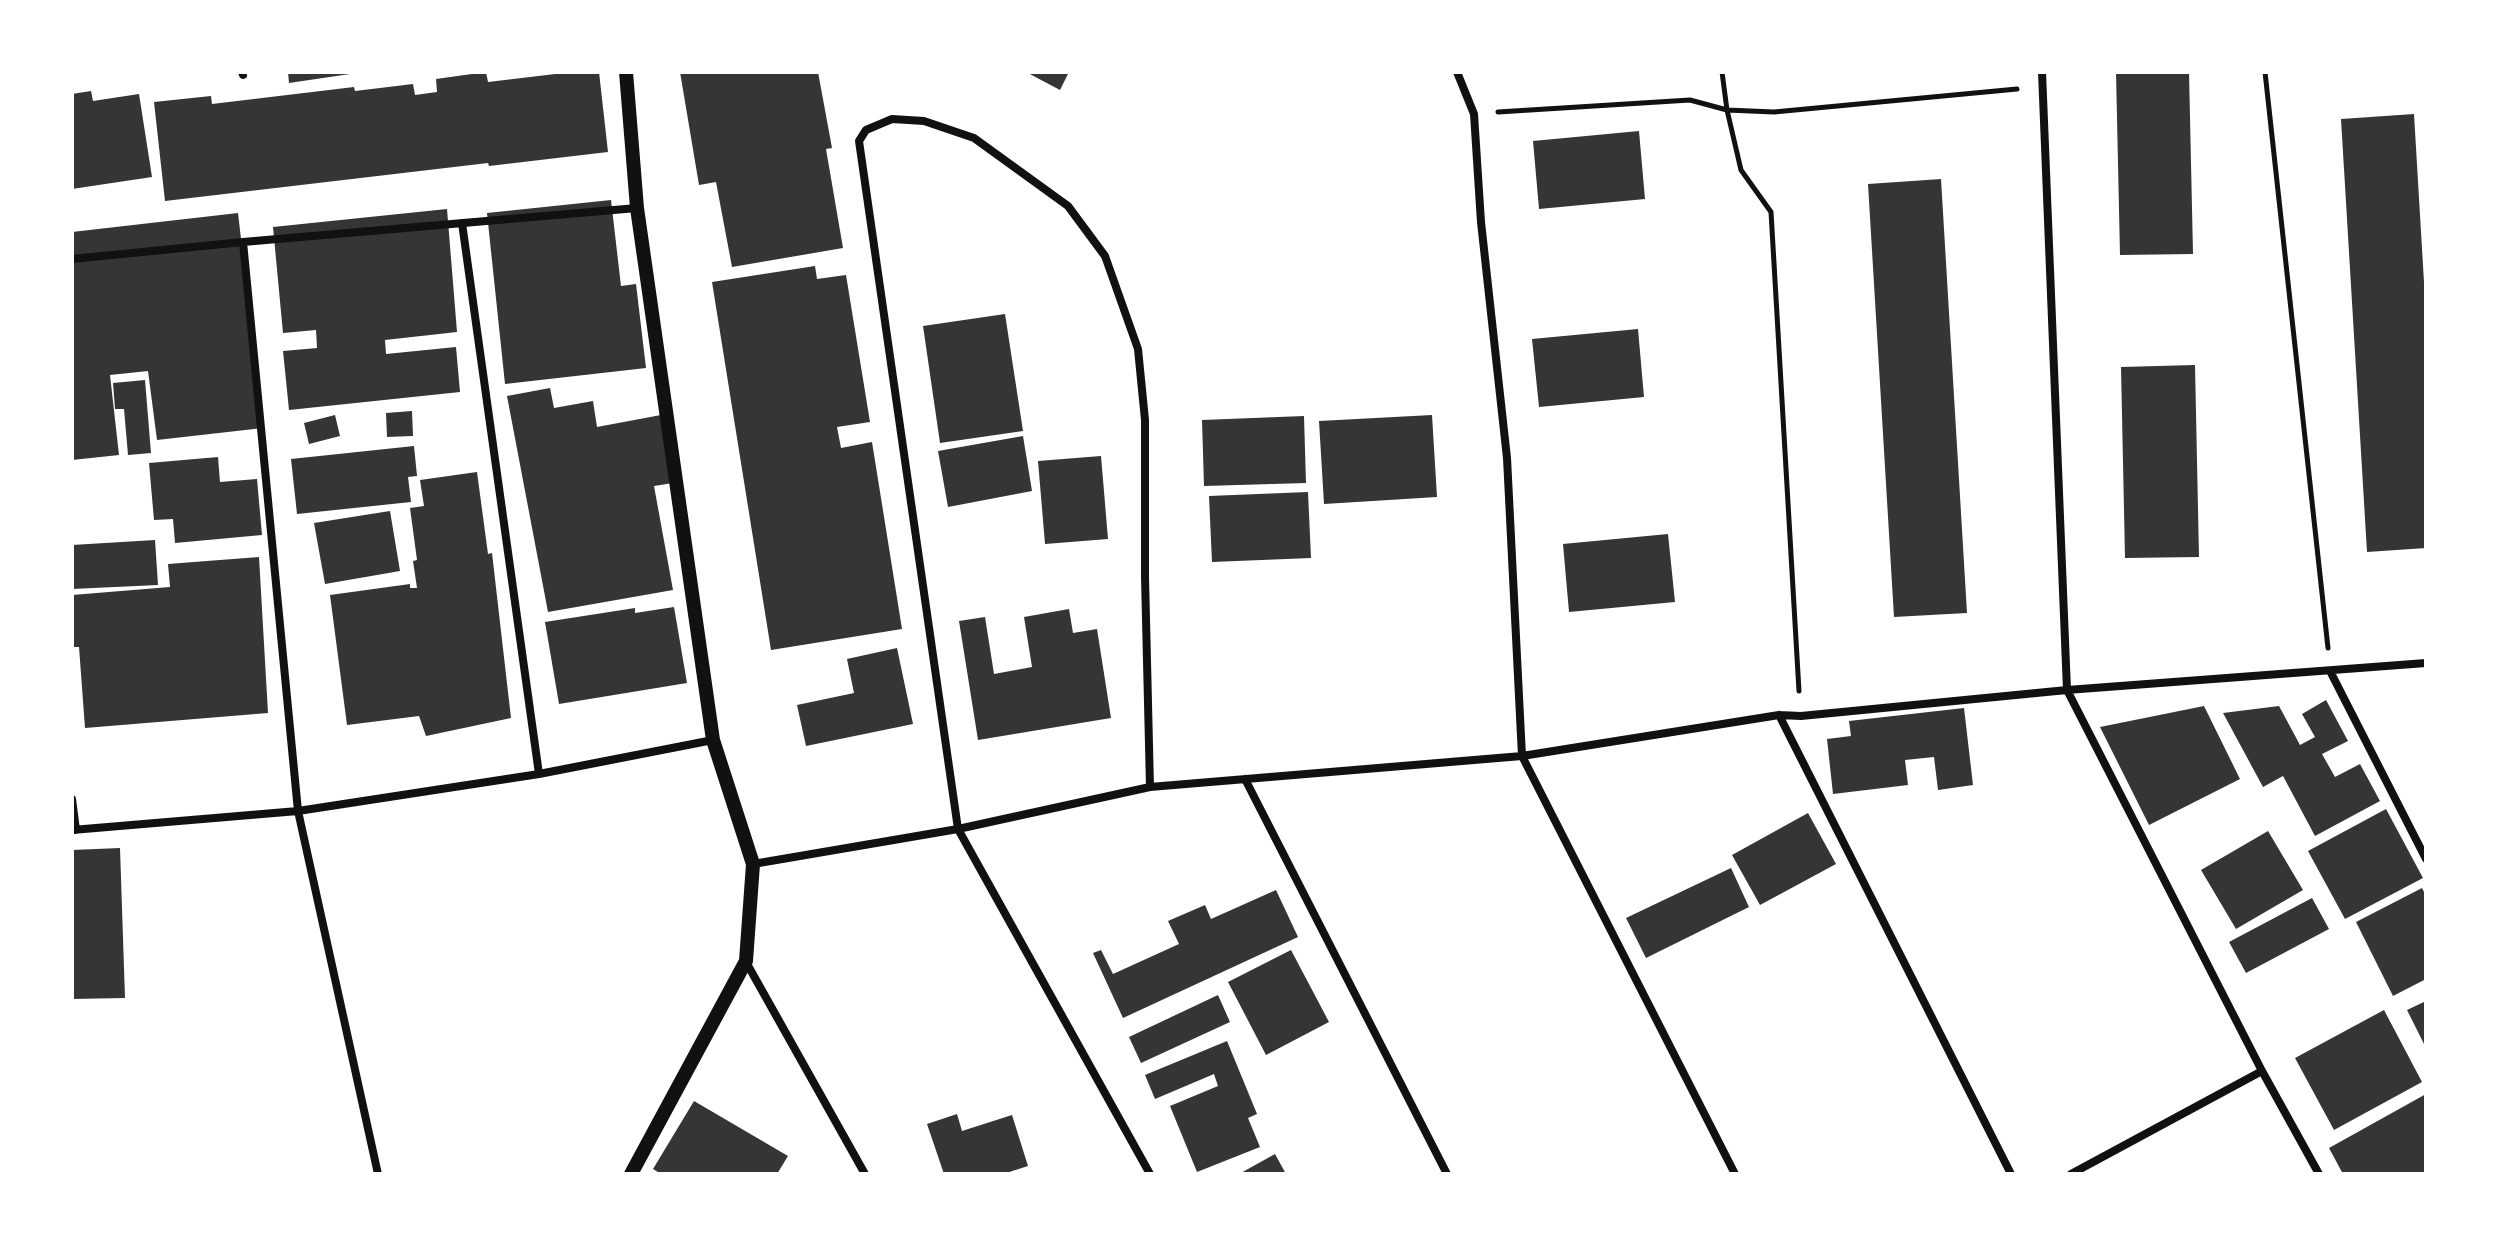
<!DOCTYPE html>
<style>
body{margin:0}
#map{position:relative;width:2498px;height:1246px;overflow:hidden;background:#fff;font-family:"Fira Sans Condensed",sans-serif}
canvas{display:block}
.frame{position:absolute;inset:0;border:74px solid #fff;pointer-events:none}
</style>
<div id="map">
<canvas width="2498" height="1246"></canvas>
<div class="frame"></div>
</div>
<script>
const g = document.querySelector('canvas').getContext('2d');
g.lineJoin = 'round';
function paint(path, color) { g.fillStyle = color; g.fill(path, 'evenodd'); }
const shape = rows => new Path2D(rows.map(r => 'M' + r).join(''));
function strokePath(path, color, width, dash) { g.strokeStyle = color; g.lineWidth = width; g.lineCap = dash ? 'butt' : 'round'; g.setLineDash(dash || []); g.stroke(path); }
paint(shape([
 [288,72,350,72,350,74,289,83],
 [486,72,488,82,572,72,599,72,608,152,489,166,488,163,165,201,154,102,211,96,212,104,354,87,355,91,413,84,415,95,437,92,436,79],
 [680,72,818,72,832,148,826,149,843,248,732,267,716,182,699,185],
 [1026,72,1069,72,1060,90],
 [2116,72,2189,72,2193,254,2120,255],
 [91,91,93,101,139,94,152,177,72,189,72,94],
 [2414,114,2426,316,2426,548,2367,552,2341,119],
 [1639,131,1645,199,1539,209,1533,141],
 [1941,179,1967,613,1894,617,1868,184],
 [611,200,621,286,636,284,646,368,505,384,487,213],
 [447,209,457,332,385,340,386,354,456,347,460,392,289,410,283,351,317,348,316,330,283,333,273,227],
 [238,213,263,428,157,440,148,371,110,375,119,455,72,460,72,232],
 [815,266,817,279,846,275,870,422,837,427,841,448,872,442,902,629,771,650,712,282],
 [1005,314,1023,431,940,443,923,326],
 [1638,329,1644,397,1539,407,1532,339],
 [2195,365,2199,557,2125,558,2121,367],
 [145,380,151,453,128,455,124,409,115,409,113,383],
 [550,388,554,408,593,401,597,427,661,415,673,483,654,486,673,590,548,612,507,396],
 [412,411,413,436,387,437,386,413],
 [335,415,340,436,309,444,304,423],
 [1432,415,1437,497,1324,504,1319,421],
 [1304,416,1306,483,1204,486,1202,420],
 [1023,436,1032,491,948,507,938,451],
 [414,446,417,476,408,477,411,502,297,514,291,459],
 [1101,456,1108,539,1045,544,1038,461],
 [218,457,220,482,257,479,262,535,175,543,173,519,154,520,149,463],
 [477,472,488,554,492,553,511,718,426,736,419,716,347,725,330,595,410,584,410,588,417,588,413,561,417,560,410,508,424,506,420,480],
 [1308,492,1311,558,1212,562,1209,496],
 [390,511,400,571,325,584,314,523],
 [1668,534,1675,602,1569,612,1563,544],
 [155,540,158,585,72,589,72,545],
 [259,557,268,713,85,728,79,647,72,647,72,595,170,587,168,564],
 [674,607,687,683,559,704,545,622,635,608,635,613],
 [1069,609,1073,633,1097,629,1111,718,978,740,959,621,985,617,994,674,1032,667,1024,617],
 [897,648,913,724,806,746,797,705,854,693,847,659],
 [2326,700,2348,741,2322,754,2335,777,2360,764,2380,801,2315,836,2283,776,2263,787,2223,713,2279,706,2300,745,2315,737,2302,714],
 [2204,706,2240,779,2149,825,2100,727],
 [1964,708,1973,785,1938,790,1934,757,1905,760,1908,785,1833,794,1827,739,1851,736,1849,721],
 [2386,809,2423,878,2345,919,2308,851],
 [1808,813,1836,864,1760,905,1732,855],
 [2268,831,2303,890,2236,929,2201,870],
 [120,848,125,998,72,999,72,850],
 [1731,868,1749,907,1646,958,1626,918],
 [2422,888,2426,896,2426,979,2393,996,2356,922],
 [1276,890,1298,937,1123,1018,1093,953,1101,950,1113,974,1179,944,1168,921,1205,905,1211,919],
 [2312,898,2329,929,2246,973,2229,942],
 [1291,950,1329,1022,1266,1055,1228,982],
 [1218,995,1230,1022,1141,1063,1129,1037],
 [2426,1001,2426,1048,2407,1010],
 [2384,1010,2422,1082,2334,1130,2295,1058],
 [1227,1041,1257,1114,1248,1118,1260,1147,1197,1172,1170,1106,1218,1086,1214,1074,1155,1099,1145,1075],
 [2426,1094,2426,1174,2343,1174,2329,1148],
 [694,1101,788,1156,777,1174,661,1174,653,1169],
 [957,1114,962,1131,1012,1115,1028,1166,1003,1174,944,1174,927,1124],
 [1275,1154,1286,1174,1239,1174]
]), '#353535');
strokePath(shape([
 [1722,72,1727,110,1741,170,1771,212,1799,691],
 [2265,72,2328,648],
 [1498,112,1690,100,1727,110,1774,112,2017,89]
]), '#111', 5);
strokePath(shape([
 [242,72,243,75],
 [1457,72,1474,114,1481,222,1507,458,1522,756,1735,1174],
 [2042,72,2067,690,2262,1071,2319,1174],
 [462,223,539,774],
 [243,242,298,811,378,1174],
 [72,259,243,242,637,208],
 [2330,671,2426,859],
 [1779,715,2011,1174],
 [1245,779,1447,1174],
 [72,799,76,830],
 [72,830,298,811,539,774,713,740],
 [753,864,958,829,1150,787,1522,756,1779,715,1801,716,2067,690,2426,663],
 [746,962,865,1174],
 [1150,1174,958,829,859,141,866,130,892,119,924,121,974,138,1068,206,1105,256,1138,349,1145,420,1145,577,1150,787],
 [2071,1174,2262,1071]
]), '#111', 8);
strokePath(shape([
 [626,72,637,208,713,740,753,864,746,961,631,1174]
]), '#111', 14);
</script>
